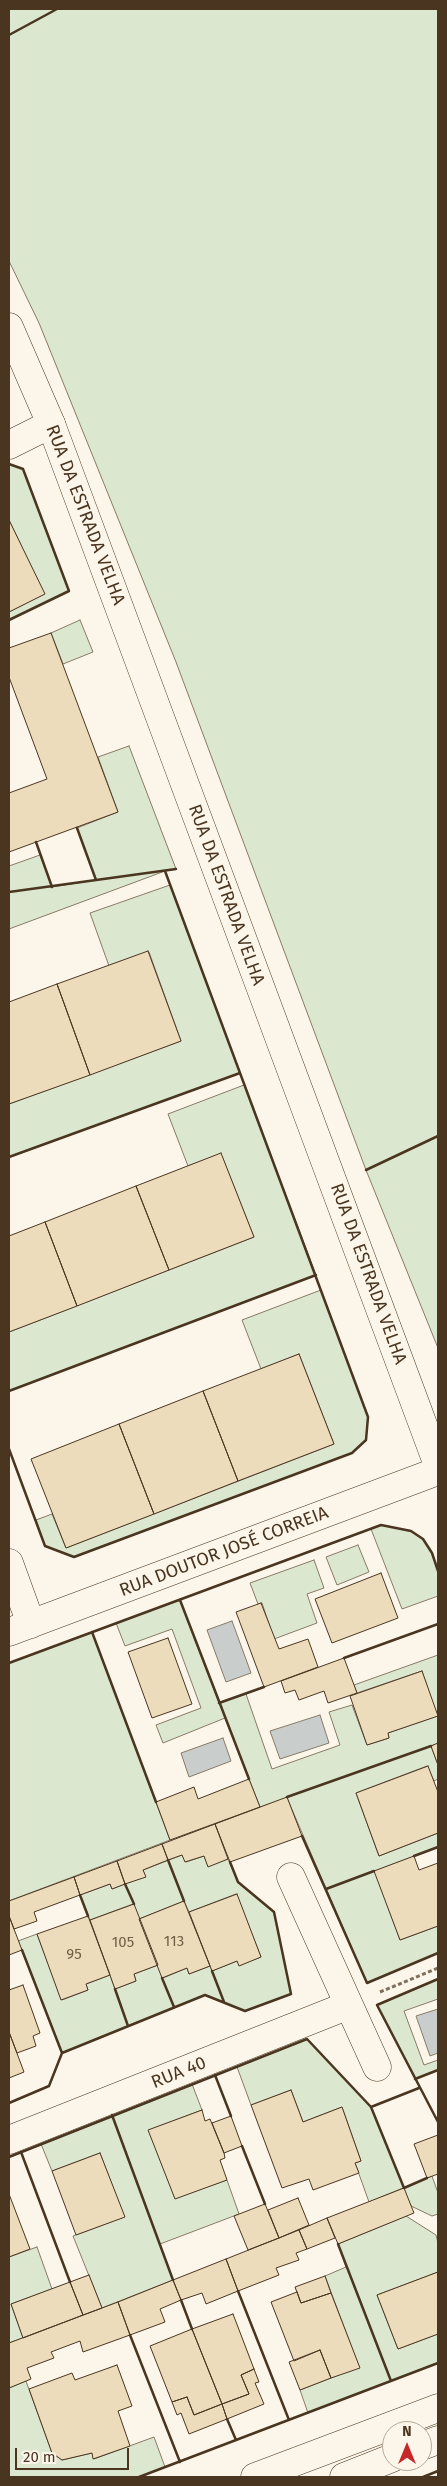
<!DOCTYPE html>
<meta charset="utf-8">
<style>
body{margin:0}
#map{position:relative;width:447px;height:2486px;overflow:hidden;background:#fbf6e9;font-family:"Fira Sans",sans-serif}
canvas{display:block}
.frame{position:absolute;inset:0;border:10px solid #4a3520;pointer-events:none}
.north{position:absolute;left:382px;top:2421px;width:50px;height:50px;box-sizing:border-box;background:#fbf6e9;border:1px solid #b4a999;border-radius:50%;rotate:0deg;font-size:14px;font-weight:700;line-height:20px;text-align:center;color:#4a3520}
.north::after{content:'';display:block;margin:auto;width:18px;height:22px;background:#c62828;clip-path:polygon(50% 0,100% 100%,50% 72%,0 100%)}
.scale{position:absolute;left:15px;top:2448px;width:114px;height:22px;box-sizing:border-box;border:2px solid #4a3520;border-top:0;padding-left:6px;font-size:15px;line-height:18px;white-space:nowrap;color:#4a3520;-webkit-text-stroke:4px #fbf6e9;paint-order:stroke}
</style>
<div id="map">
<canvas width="447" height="2486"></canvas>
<div class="frame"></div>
<div class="north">N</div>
<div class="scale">20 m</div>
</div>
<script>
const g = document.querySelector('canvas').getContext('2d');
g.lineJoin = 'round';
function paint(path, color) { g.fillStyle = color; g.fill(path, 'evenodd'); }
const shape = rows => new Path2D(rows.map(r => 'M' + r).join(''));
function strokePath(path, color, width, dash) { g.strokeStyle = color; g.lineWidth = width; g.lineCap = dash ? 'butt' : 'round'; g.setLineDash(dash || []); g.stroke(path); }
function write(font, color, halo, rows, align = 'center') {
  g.font = font + ' "Fira Sans",sans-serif'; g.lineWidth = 4; g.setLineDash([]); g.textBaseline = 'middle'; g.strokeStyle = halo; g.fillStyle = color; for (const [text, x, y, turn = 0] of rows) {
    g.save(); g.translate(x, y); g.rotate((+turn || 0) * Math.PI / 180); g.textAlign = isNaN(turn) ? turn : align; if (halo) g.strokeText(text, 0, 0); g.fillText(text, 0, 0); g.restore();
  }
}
const green = shape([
 [9,9,438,9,438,1348,366,1170,176,662,39,323,9,261,9,9],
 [9,464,23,469,69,591,9,620,9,612,44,594,9,520,9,464],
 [80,620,93,652,63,664,51,633,80,620],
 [129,746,176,869,165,871,9,929,9,866,40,855,52,887,96,880,77,828,118,812,98,757,129,746],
 [170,885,240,1073,9,1157,9,1104,181,1041,149,952,109,966,90,913,170,885],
 [244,1085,316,1275,9,1391,9,1332,254,1237,221,1154,188,1166,168,1114,244,1085],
 [321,1290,368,1417,366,1440,352,1453,74,1557,45,1546,36,1520,52,1514,66,1548,334,1444,299,1354,261,1369,242,1320,321,1290],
 [381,1525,411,1531,423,1539,432,1553,438,1571,438,1596,402,1609,371,1529,381,1525],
 [358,1545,369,1572,337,1585,326,1557,358,1545],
 [314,1560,324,1588,307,1594,317,1623,274,1639,262,1603,258,1604,250,1583,314,1560],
 [180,1600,219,1703,246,1694,272,1769,340,1745,329,1712,352,1705,367,1745,389,1738,388,1733,437,1716,422,1671,357,1693,354,1685,438,1655,438,1743,431,1746,438,1765,438,1779,434,1781,427,1766,356,1793,379,1856,438,1833,438,1847,375,1871,400,1940,438,1926,438,1953,367,1983,287,1798,260,1807,225,1718,163,1743,156,1725,201,1708,172,1629,125,1646,116,1623,180,1600],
 [92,1632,170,1840,9,1901,9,1663,92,1632],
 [182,1855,186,1862,204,1856,208,1866,228,1859,238,1882,274,1912,291,1994,245,2011,205,1995,62,2053,18,1941,37,1934,62,2000,88,1990,86,1984,110,1975,115,1989,136,1981,134,1974,158,1965,163,1978,187,1968,189,1974,210,1966,212,1971,237,1961,240,1965,261,1957,236,1894,189,1912,184,1901,139,1919,133,1904,90,1920,80,1895,110,1884,112,1889,145,1876,143,1870,182,1855],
 [438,1979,438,1999,404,2011,424,2065,438,2060,438,2070,415,2079,377,2005,438,1979],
 [307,2039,371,2107,404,2188,432,2176,438,2193,438,2214,432,2216,411,2206,403,2188,369,2202,355,2163,361,2161,342,2107,303,2122,291,2090,251,2105,237,2067,307,2039],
 [192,2084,202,2110,149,2130,175,2198,227,2180,239,2214,160,2244,173,2280,102,2308,73,2236,124,2217,100,2153,52,2171,41,2144,192,2084],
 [406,2216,436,2235,438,2243,438,2272,377,2295,398,2349,438,2334,438,2363,308,2413,300,2390,359,2367,325,2276,346,2267,338,2244,406,2216],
 [37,2247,52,2289,11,2304,23,2338,9,2343,9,2257,37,2247],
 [26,2381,52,2453,62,2460,92,2453,94,2459,154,2437,165,2467,139,2477,9,2477,9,2388,26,2381]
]);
paint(green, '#dce7d0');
strokePath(green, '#887966', 1);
const water = shape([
 [232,1621,251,1673,226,1682,207,1630,232,1621],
 [320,1715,329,1743,280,1759,270,1731,320,1715],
 [223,1738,231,1761,189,1777,181,1753,223,1738],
 [438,2009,438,2053,430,2056,416,2016,438,2009]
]);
paint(water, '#c9cecd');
strokePath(water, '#887966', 1);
const building = shape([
 [9,520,45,594,9,612,9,520],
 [51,633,118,812,9,852,9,793,47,779,9,677,9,648,51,633],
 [148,951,181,1041,90,1075,57,984,148,951],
 [57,984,90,1075,9,1104,9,1002,57,984],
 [221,1153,254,1237,169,1270,136,1186,221,1153],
 [136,1186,169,1270,77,1306,45,1222,136,1186],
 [45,1222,77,1306,9,1332,9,1236,45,1222],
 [299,1354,334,1444,238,1481,203,1391,299,1354],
 [203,1391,238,1481,154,1514,119,1424,203,1391],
 [119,1424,154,1514,66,1548,31,1459,119,1424],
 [381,1573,398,1618,332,1643,315,1599,381,1573],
 [261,1603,279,1649,308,1639,318,1667,264,1687,236,1612,261,1603],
 [168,1638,192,1704,152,1718,128,1652,168,1638],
 [344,1658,357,1693,328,1703,324,1691,299,1700,295,1690,285,1693,281,1681,344,1658],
 [422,1671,438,1716,388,1733,389,1738,367,1745,350,1696,422,1671],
 [438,1743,438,1765,431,1746,438,1743],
 [428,1766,438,1792,438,1833,379,1856,356,1793,428,1766],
 [249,1779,260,1807,170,1840,156,1802,194,1787,198,1799,249,1779],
 [287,1797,302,1836,230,1862,215,1824,287,1797],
 [215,1824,228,1859,208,1867,204,1856,185,1862,182,1855,168,1860,162,1844,215,1824],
 [162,1844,168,1860,143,1870,146,1877,125,1884,117,1861,162,1844],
 [414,1856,419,1870,438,1863,438,1926,400,1940,374,1871,414,1856],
 [117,1861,125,1884,112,1889,110,1884,80,1895,74,1877,117,1861],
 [74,1877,80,1895,34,1912,37,1921,14,1929,9,1916,9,1901,74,1877],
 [237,1894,261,1957,239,1966,237,1961,212,1971,189,1912,237,1894],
 [184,1901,210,1966,189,1974,187,1968,162,1978,139,1919,184,1901],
 [134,1904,158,1965,134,1974,136,1981,115,1989,90,1920,134,1904],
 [9,1916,22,1950,9,1955,9,1916],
 [88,1916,110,1975,86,1984,88,1990,61,2000,37,1934,88,1916],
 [23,1985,40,2033,33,2036,36,2046,17,2053,9,2032,9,1990,23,1985],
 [9,2032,24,2072,9,2078,9,2032],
 [291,2090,303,2122,342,2107,361,2161,355,2163,359,2173,313,2190,309,2179,282,2188,251,2105,291,2090],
 [202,2110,205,2121,210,2119,224,2153,225,2158,220,2160,227,2180,175,2199,148,2130,202,2110],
 [231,2116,242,2146,224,2153,212,2123,231,2116],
 [438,2135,438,2174,427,2178,414,2144,438,2135],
 [100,2153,125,2217,76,2235,52,2171,100,2153],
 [404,2188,414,2213,338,2244,327,2218,404,2188],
 [9,2194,30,2249,9,2257,9,2194],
 [298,2198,309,2225,279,2238,268,2210,298,2198],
 [265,2204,279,2238,248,2250,234,2216,265,2204],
 [327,2218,335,2238,307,2249,299,2230,327,2218],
 [299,2230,307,2249,296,2253,299,2260,276,2268,279,2275,238,2291,226,2259,299,2230],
 [226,2259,238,2291,206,2304,202,2293,181,2300,173,2280,226,2259],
 [438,2272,438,2334,398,2349,377,2295,438,2272],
 [89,2275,102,2308,83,2315,70,2282,89,2275],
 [325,2276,331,2293,301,2303,295,2287,325,2276],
 [173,2280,181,2300,160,2309,165,2322,130,2335,118,2302,173,2280],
 [70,2282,83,2315,23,2338,11,2304,70,2282],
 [297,2292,301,2303,331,2293,360,2368,331,2378,320,2350,294,2361,271,2302,297,2292],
 [118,2302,130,2335,83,2352,80,2341,51,2352,54,2358,27,2368,31,2379,9,2388,9,2343,118,2302],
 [233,2314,254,2369,241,2375,249,2394,222,2404,192,2329,233,2314],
 [192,2329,222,2404,194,2415,187,2397,172,2402,150,2346,192,2329],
 [320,2350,331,2378,300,2390,289,2362,320,2350],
 [117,2365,132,2406,118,2411,130,2446,93,2459,92,2453,62,2460,52,2453,29,2389,72,2373,75,2380,117,2365],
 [254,2369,259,2382,255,2383,264,2404,227,2419,222,2404,249,2394,241,2375,254,2369],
 [187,2397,194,2415,222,2404,227,2419,189,2434,181,2413,177,2415,172,2402,187,2397]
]);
paint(building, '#ecdcbc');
strokePath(building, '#4a3520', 1);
const street = shape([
 [9,445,51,424],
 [9,1563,31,1624],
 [9,1632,438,1471],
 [291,1877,377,2067],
 [9,2140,349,2005]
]);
const secondary = shape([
 [9,327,51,424,438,1465],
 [422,2446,438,2440],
 [255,2477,438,2408],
 [344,2477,392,2458]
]);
strokePath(street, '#4a3520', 29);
strokePath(secondary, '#4a3520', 29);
strokePath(shape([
 [380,1992,438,1968]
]), '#7f6f5c', 3, [4, 2.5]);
strokePath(street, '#fbf6e9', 28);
strokePath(secondary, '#fbf6e9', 28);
strokePath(shape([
 [9,35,57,9],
 [9,464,23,469,69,591,9,620],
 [77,828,96,880],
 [36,842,52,887],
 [9,892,176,869],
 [9,1157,240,1073,165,871],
 [366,1170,438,1136],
 [9,1391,316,1275],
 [9,1449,45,1546,74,1557,352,1453,366,1440,368,1417,240,1073],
 [180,1600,249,1779],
 [92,1632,156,1802],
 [344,1658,438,1624],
 [9,1663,381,1525,411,1531,423,1539,432,1553,438,1571],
 [219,1703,264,1687],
 [287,1797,431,1746],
 [302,1836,367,1983,438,1953],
 [414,1856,438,1847],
 [168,1860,184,1901],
 [125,1884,134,1904],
 [326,1889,374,1871],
 [80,1895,88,1916],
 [22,1950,62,2053],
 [212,1971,224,2002],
 [162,1978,174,2007],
 [438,1979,377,2005,438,2122],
 [115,1989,128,2026],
 [215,2075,231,2116],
 [415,2079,438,2070],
 [9,2103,49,2086,62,2053,205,1995,245,2011,291,1994,274,1912,238,1882,230,1862],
 [371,2107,404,2188,427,2178],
 [112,2115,173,2280],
 [242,2146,265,2204],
 [21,2152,70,2282],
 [9,2157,307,2039,371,2107,419,2088],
 [338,2244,391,2381],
 [238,2291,289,2420],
 [181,2300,192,2329],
 [130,2335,180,2462],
 [227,2419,236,2440],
 [139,2477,438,2363],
 [423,2477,438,2471]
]), '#4a3520', 2.5);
write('15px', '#725f47', null, [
 ["113",174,1942],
 ["105",123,1943],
 ["95",74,1955]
]);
write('18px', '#4a3520', '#fbf6e9', [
 ["RUA DA ESTRADA VELHA",85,515,69],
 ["RUA DA ESTRADA VELHA",226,895,70],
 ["RUA DA ESTRADA VELHA",368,1274,70],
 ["RUA DOUTOR JOSÉ CORREIA",224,1552,-21],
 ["RUA 40",179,2073,-22]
]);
</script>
